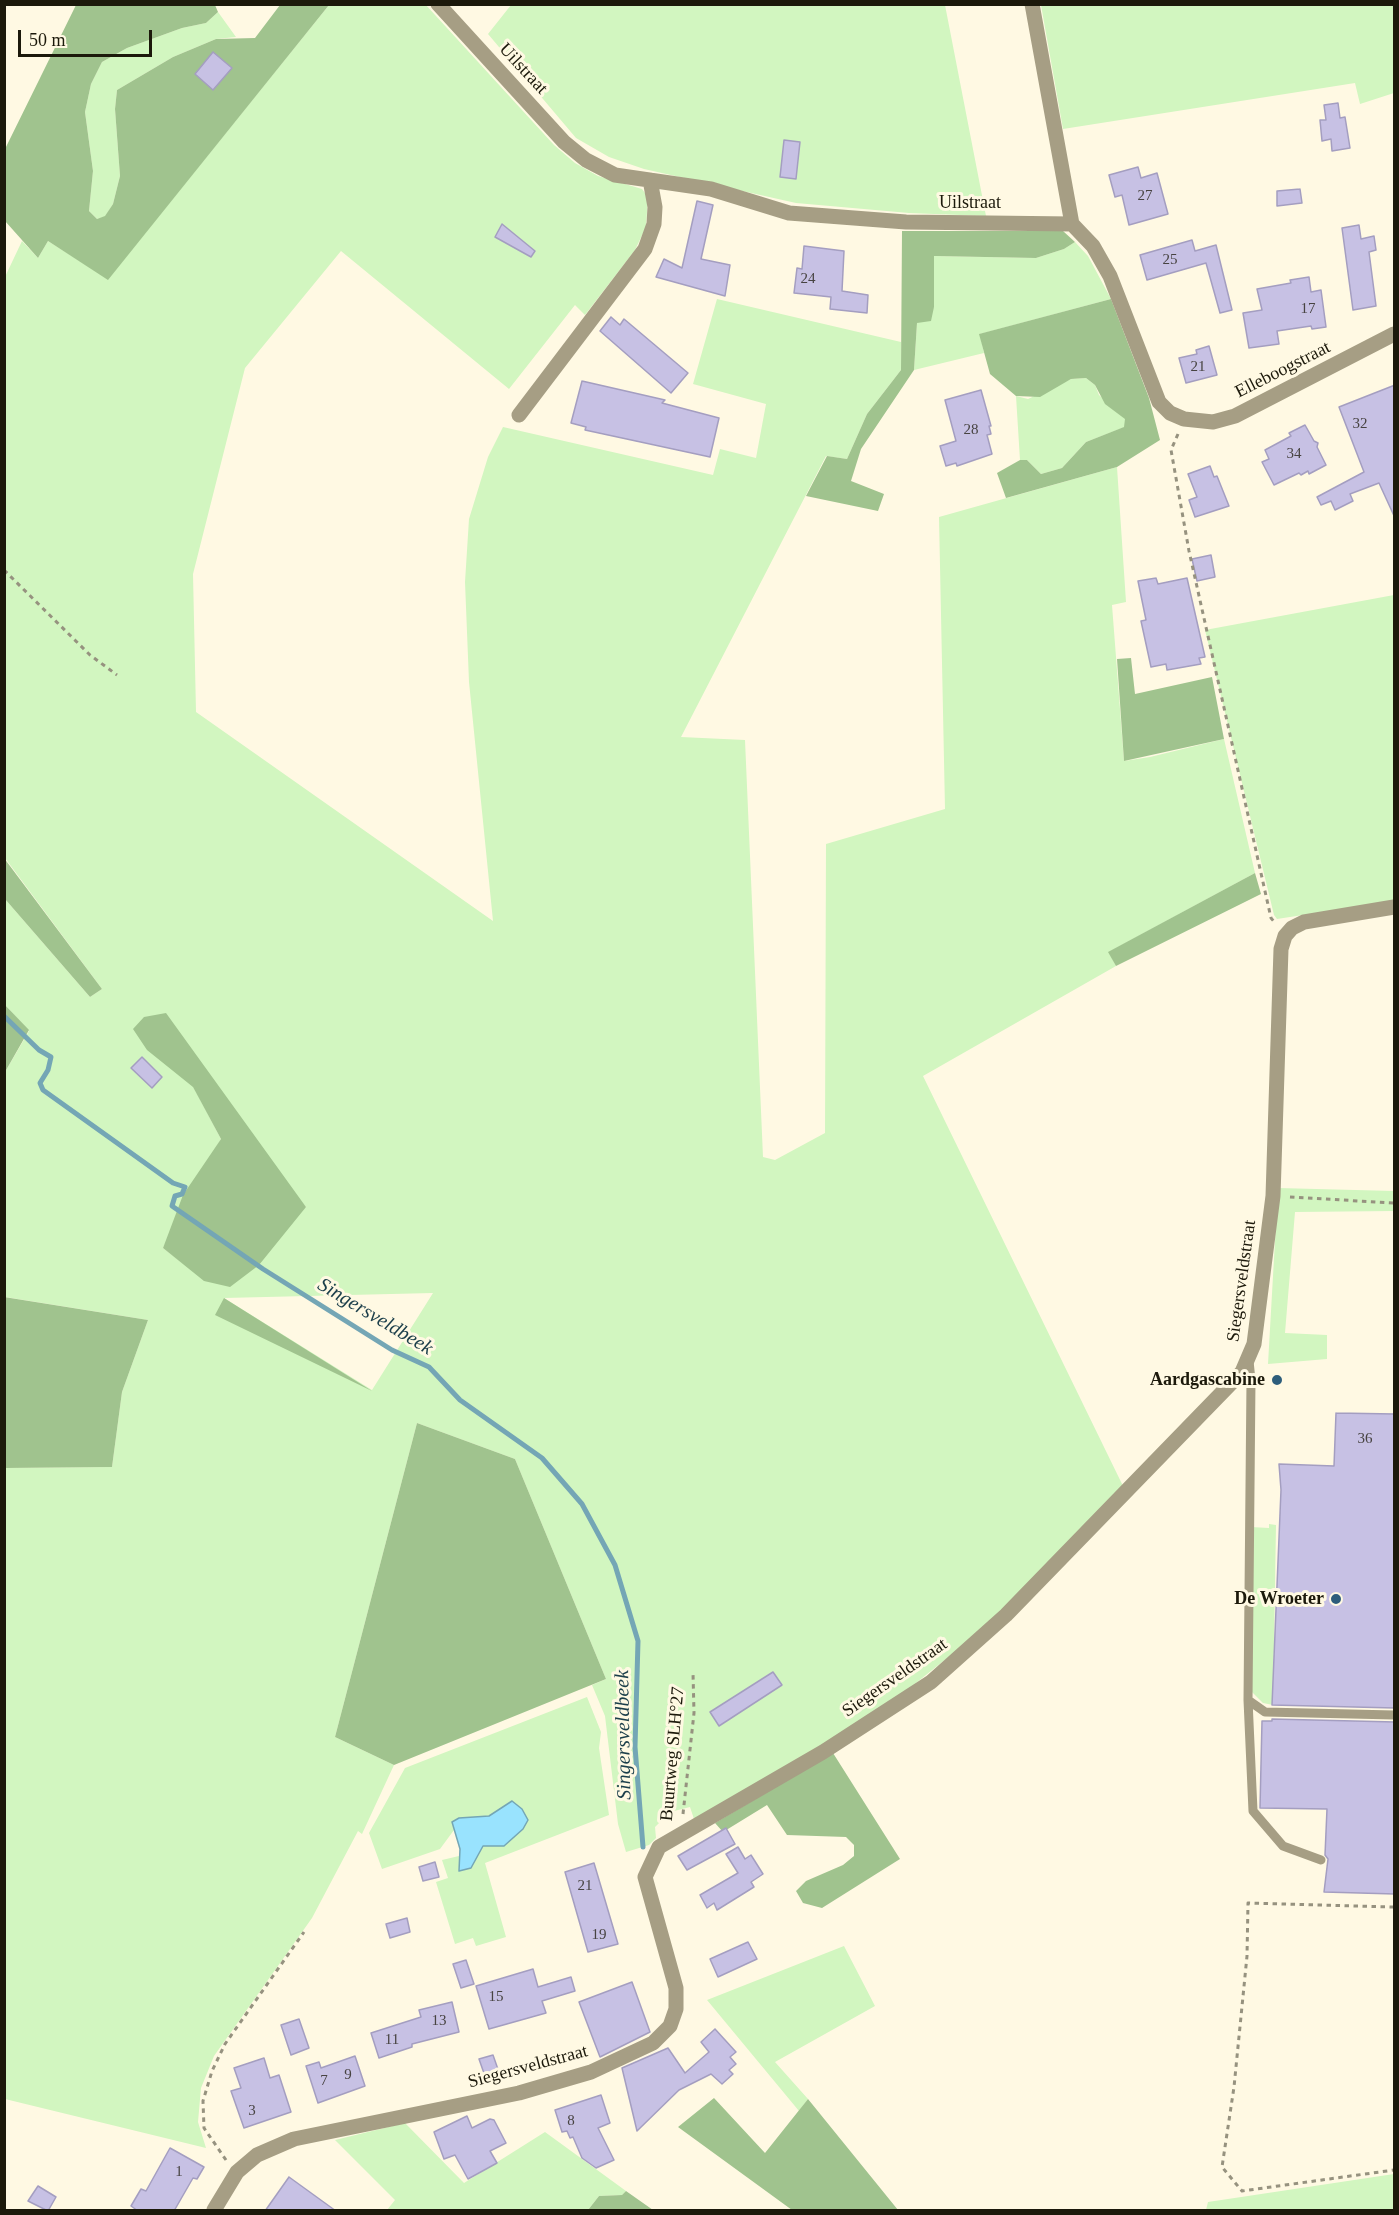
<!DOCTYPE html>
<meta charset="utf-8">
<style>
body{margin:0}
#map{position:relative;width:1399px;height:2215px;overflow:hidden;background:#fff9e3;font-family:"Times New Roman",serif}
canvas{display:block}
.frame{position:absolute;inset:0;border:6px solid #1c190b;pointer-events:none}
.scale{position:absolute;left:18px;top:30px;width:134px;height:27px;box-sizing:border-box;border:3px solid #1c190b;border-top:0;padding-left:8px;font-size:18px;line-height:21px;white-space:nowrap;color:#1c190b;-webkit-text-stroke:4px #fff9e3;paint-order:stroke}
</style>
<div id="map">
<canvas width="1399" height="2215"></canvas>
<div class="frame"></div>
<div class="scale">50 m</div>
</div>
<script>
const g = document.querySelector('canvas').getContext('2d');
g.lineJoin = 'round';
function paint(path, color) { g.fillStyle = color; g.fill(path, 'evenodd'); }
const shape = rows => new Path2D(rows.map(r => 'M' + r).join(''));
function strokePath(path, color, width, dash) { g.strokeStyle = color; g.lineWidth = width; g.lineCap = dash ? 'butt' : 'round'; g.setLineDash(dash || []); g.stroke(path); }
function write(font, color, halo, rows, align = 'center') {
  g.font = font + ' "Times New Roman",serif'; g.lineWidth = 6; g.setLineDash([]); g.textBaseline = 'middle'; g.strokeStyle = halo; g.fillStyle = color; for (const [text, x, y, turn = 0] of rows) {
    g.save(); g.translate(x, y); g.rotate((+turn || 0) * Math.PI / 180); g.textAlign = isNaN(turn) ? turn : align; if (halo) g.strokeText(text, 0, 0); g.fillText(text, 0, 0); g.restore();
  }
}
paint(shape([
 [425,4,554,145,575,163,598,176,642,189,648,197,646,227,635,250,585,315,575,305,509,389,341,251,245,368,193,574,196,712,493,921,469,682,465,582,469,519,488,457,503,427,713,475,720,449,756,458,766,404,693,384,717,299,901,342,901,370,867,414,847,459,826,456,681,737,745,740,763,1157,775,1160,825,1133,826,844,945,809,939,517,1117,467,1126,602,1112,605,1124,761,1150,757,1224,739,1255,873,1109,952,1116,966,923,1076,1123,1486,982,1630,906,1691,780,1773,694,1819,690,1807,670,1812,655,1827,656,1838,649,1845,626,1852,618,1824,605,1716,592,1685,606,1679,515,1459,417,1423,335,1737,394,1765,362,1834,358,1831,312,1918,214,2056,201,2088,198,2122,206,2148,5,2099,5,1468,112,1467,122,1392,148,1320,5,1297,5,1072,29,1031,5,1005,5,899,90,997,102,989,5,858,4,279,22,241,38,258,48,241,108,279,329,5],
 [193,1086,306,1207,185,1265,163,1248,221,1139],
 [433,1293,372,1390,224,1298],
 [511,5,945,5,986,216,909,213,796,203,644,169,609,157,576,138,488,34],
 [1041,5,1394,5,1394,93,1360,104,1355,83,1063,129],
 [218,12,236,37,216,39,173,57,117,90,115,109,120,176,113,204,105,217,97,219,89,211,93,171,85,112,91,84,102,62,127,48,182,28,206,23],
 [1075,242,1088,256,1111,299,980,334,984,353,914,370,917,323,934,307,933,256,1036,258,1064,249],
 [1086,378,1095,385,1099,395,1125,418,1125,427,1086,442,1062,468,1041,474,1027,460,1020,460,1016,396,1028,399,1071,379],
 [1394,595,1394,901,1277,919,1274,915,1205,630],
 [1278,1188,1394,1191,1394,1211,1295,1212,1285,1333,1327,1335,1327,1359,1268,1364],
 [1269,1524,1276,1525,1273,1705,1263,1703,1250,1690,1251,1527,1269,1528],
 [587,1697,601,1732,599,1748,609,1815,485,1863,506,1937,476,1946,473,1938,455,1944,436,1882,448,1878,442,1860,459,1856,459,1871,483,1846,504,1846,523,1829,522,1809,512,1801,489,1816,452,1822,454,1830,440,1849,382,1869,369,1833,405,1768],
 [844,1946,875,2006,775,2062,808,2099,799,2111,707,2000],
 [405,2123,464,2183,545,2132,626,2191,622,2195,599,2196,588,2210,387,2210,395,2200,335,2140],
 [1394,2174,1394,2210,1206,2210,1208,2202]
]), '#d2f6c0');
paint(shape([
 [76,5,215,5,218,12,206,23,182,28,127,48,102,62,91,84,85,112,93,171,89,211,97,219,105,216,113,204,120,176,115,109,117,90,173,57,216,39,255,38,280,5,329,5,108,280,48,241,38,258,5,221,5,149],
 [902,231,1063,231,1075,242,1064,249,1036,258,934,256,934,307,931,321,917,323,914,370,861,449,851,481,884,494,878,511,806,496,827,456,847,459,867,414,901,370],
 [1111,299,1149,398,1160,440,1117,467,1006,498,997,473,1020,460,1027,460,1041,474,1062,468,1086,442,1124,427,1125,419,1105,404,1095,385,1086,378,1071,379,1040,397,1016,396,990,374,979,334],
 [1131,658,1135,694,1212,677,1224,739,1124,761,1117,659],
 [4,858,102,989,90,997,5,899],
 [1255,873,1261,894,1116,966,1108,952],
 [5,1005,29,1030,5,1072],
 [166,1013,306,1207,259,1265,230,1287,204,1281,163,1248,183,1195,221,1139,193,1087,147,1050,133,1029,144,1017],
 [4,1297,148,1320,122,1392,112,1467,5,1468],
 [224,1298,372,1391,215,1315],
 [417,1423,515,1459,606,1679,394,1765,335,1737],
 [833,1753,900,1859,822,1908,803,1903,796,1891,806,1881,843,1865,854,1856,854,1845,846,1837,787,1835,767,1805,723,1832,715,1823],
 [714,2098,765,2153,808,2099,898,2210,792,2210,678,2127],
 [626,2191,653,2210,588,2210,599,2196,622,2195]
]), '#a0c38e');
const water = shape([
 [512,1801,522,1809,528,1820,523,1829,504,1846,483,1846,471,1868,459,1871,460,1849,452,1822,459,1818,489,1816,512,1801]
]);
paint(water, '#99e3fe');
strokePath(water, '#74a6b5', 1.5);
strokePath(shape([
 [4,1016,39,1050,51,1057,48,1070,40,1083,43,1090,173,1183,185,1187,182,1194,175,1196,172,1206,263,1269,392,1350,429,1367,460,1400,542,1458,582,1504,615,1565,638,1641,635,1747,643,1847]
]), '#74a6b5', 5);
const building = shape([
 [213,52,232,68,213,90,195,74,213,52],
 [1338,103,1340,118,1345,117,1350,148,1332,151,1331,139,1322,141,1320,120,1326,120,1324,105,1338,103],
 [784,140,800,142,796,179,780,177,784,140],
 [1138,167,1141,178,1157,173,1168,214,1129,225,1122,195,1115,197,1109,175,1138,167],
 [1300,189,1302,203,1277,206,1277,191,1300,189],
 [697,201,713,205,701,259,730,265,725,296,656,277,664,259,682,268,697,201],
 [502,224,535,251,531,257,495,237,502,224],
 [1359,225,1361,239,1374,236,1376,250,1369,252,1376,306,1353,310,1342,228,1359,225],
 [1192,240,1195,251,1216,245,1232,310,1220,313,1206,263,1147,280,1140,255,1192,240],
 [804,246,844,251,842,291,868,295,867,313,830,309,831,297,794,293,797,268,802,269,804,246],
 [1309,277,1311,292,1321,290,1326,327,1312,329,1311,326,1277,331,1279,344,1249,348,1243,313,1262,310,1257,289,1291,283,1290,280,1309,277],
 [611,317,620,325,624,319,688,373,671,393,600,331,611,317],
 [1209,346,1217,375,1186,383,1179,358,1197,354,1196,350,1209,346],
 [582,381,665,400,662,403,719,418,710,457,585,430,586,427,571,423,582,381],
 [1395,385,1395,518,1379,483,1350,494,1353,501,1335,510,1331,501,1321,505,1317,497,1364,472,1339,407,1395,385],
 [981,390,991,426,989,426,991,434,987,435,992,454,957,466,956,463,946,466,940,446,956,441,945,400,981,390],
 [1305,425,1314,441,1318,443,1317,447,1326,465,1309,474,1308,471,1301,475,1299,473,1274,485,1262,462,1269,459,1265,450,1291,436,1289,433,1305,425],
 [1210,466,1214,477,1217,476,1229,506,1195,517,1189,500,1197,497,1188,474,1210,466],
 [1211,555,1215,577,1197,581,1192,559,1211,555],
 [1156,578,1158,584,1187,578,1205,657,1199,658,1201,664,1167,670,1166,664,1151,667,1141,621,1146,620,1138,581,1156,578],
 [142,1057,162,1077,152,1088,131,1068,142,1057],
 [1336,1413,1395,1414,1395,1708,1272,1705,1281,1490,1279,1464,1334,1466,1336,1413],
 [773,1672,782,1685,719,1726,710,1712,773,1672],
 [1272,1719,1395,1722,1395,1894,1324,1892,1328,1859,1325,1855,1327,1809,1260,1808,1262,1721,1272,1721,1272,1719],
 [726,1828,735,1844,687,1870,678,1856,726,1828],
 [738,1847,745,1859,751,1855,763,1874,751,1882,754,1887,717,1910,714,1903,707,1908,700,1895,738,1873,726,1854,738,1847],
 [435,1862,439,1877,423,1881,419,1867,435,1862],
 [594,1863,618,1944,588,1952,565,1872,594,1863],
 [407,1918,410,1932,390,1938,386,1924,407,1918],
 [748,1942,757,1959,718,1977,710,1959,748,1942],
 [466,1960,474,1984,461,1988,453,1964,466,1960],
 [533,1969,538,1987,571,1977,575,1991,542,2001,546,2013,489,2029,476,1986,533,1969],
 [632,1982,650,2032,600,2057,579,2002,632,1982],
 [452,2002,459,2032,412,2044,412,2047,379,2058,371,2033,421,2017,419,2010,452,2002],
 [299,2019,309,2048,291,2055,281,2025,299,2019],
 [715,2029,736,2052,730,2057,736,2064,729,2070,733,2074,722,2084,711,2074,679,2090,637,2131,622,2068,668,2048,685,2073,709,2052,701,2042,715,2029],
 [493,2055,501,2078,487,2082,479,2059,493,2055],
 [355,2056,365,2086,318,2103,306,2066,319,2062,321,2068,355,2056],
 [264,2058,270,2078,279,2075,291,2112,244,2128,231,2091,241,2088,234,2068,264,2058],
 [601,2095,610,2123,598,2128,614,2160,596,2168,582,2158,573,2137,570,2138,567,2131,562,2132,555,2110,601,2095],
 [467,2116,472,2128,490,2119,494,2120,506,2143,490,2151,497,2163,468,2179,455,2155,444,2159,434,2132,467,2116],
 [170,2148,204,2167,197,2179,193,2178,174,2211,138,2211,131,2206,141,2189,146,2191,170,2148],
 [289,2177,336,2211,265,2211,289,2177],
 [38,2186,56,2197,48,2211,28,2201,38,2186]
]);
paint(building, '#c7c1e4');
strokePath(building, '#a49ec0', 1.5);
strokePath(shape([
 [1178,434,1171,450,1189,551,1271,918,1276,924],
 [4,570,90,655,117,675],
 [1290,1197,1394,1203],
 [683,1814,694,1713,693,1673],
 [1394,1907,1248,1903,1247,1956,1234,2087,1222,2167,1242,2191,1394,2170],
 [226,2160,204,2128,203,2101,212,2071,225,2044,304,1932]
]), '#96927f', 3, [4.5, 4.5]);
strokePath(shape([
 [1249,1361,1251,1380,1248,1700,1253,1811,1283,1846,1321,1860],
 [1248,1700,1265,1712,1394,1715]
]), '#a69e84', 9);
strokePath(shape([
 [438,4,564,142,586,160,615,175,711,189,789,213,906,222,1072,224],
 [1032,4,1072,224],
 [1072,224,1093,246,1110,276,1159,402,1170,413,1184,419,1213,422,1235,416,1394,334],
 [519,415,645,249,654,224,655,207,650,180],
 [214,2210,237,2172,257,2155,294,2139,519,2093,591,2072,653,2043,670,2026,676,2009,676,1988,645,1877,659,1847,823,1752,931,1682,1006,1615,1242,1372,1254,1344,1273,1196,1281,949,1285,936,1292,928,1304,922,1394,907]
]), '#a69e84', 15);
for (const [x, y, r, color] of [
 [1277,1380,6,"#2d5d7b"],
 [1336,1599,6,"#2d5d7b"]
]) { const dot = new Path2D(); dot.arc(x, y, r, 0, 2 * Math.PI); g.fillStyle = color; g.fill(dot); strokePath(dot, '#fff9e3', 2); }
write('15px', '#474341', null, [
 ["27",1145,196],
 ["25",1170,260],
 ["24",808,279],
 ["17",1308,309],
 ["21",1198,367],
 ["32",1360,424],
 ["28",971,430],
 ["34",1294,454],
 ["36",1365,1439],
 ["21",585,1886],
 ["19",599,1935],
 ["15",496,1997],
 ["13",439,2021],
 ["11",392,2040],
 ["9",348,2075],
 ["7",324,2081],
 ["3",252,2111],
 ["8",571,2121],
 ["1",179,2172]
]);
write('18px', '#1c190b', '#fff9e3', [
 ["Uilstraat",523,69,47],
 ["Uilstraat",970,203],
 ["Elleboogstraat",1283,370,-27],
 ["Siegersveldstraat",1242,1281,-82],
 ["Siegersveldstraat",895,1678,-35],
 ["Buurtweg SLH°27",673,1754,-85],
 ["Siegersveldstraat",528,2067,-15]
]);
write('bold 18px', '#1c190b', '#fff9e3', [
 ["Aardgascabine",1265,1380],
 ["De Wroeter",1324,1599]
], 'right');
write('italic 20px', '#1b3e4a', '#fff9e3', [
 ["Singersveldbeek",375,1317,31],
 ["Singersveldbeek",624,1735,-91]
]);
</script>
